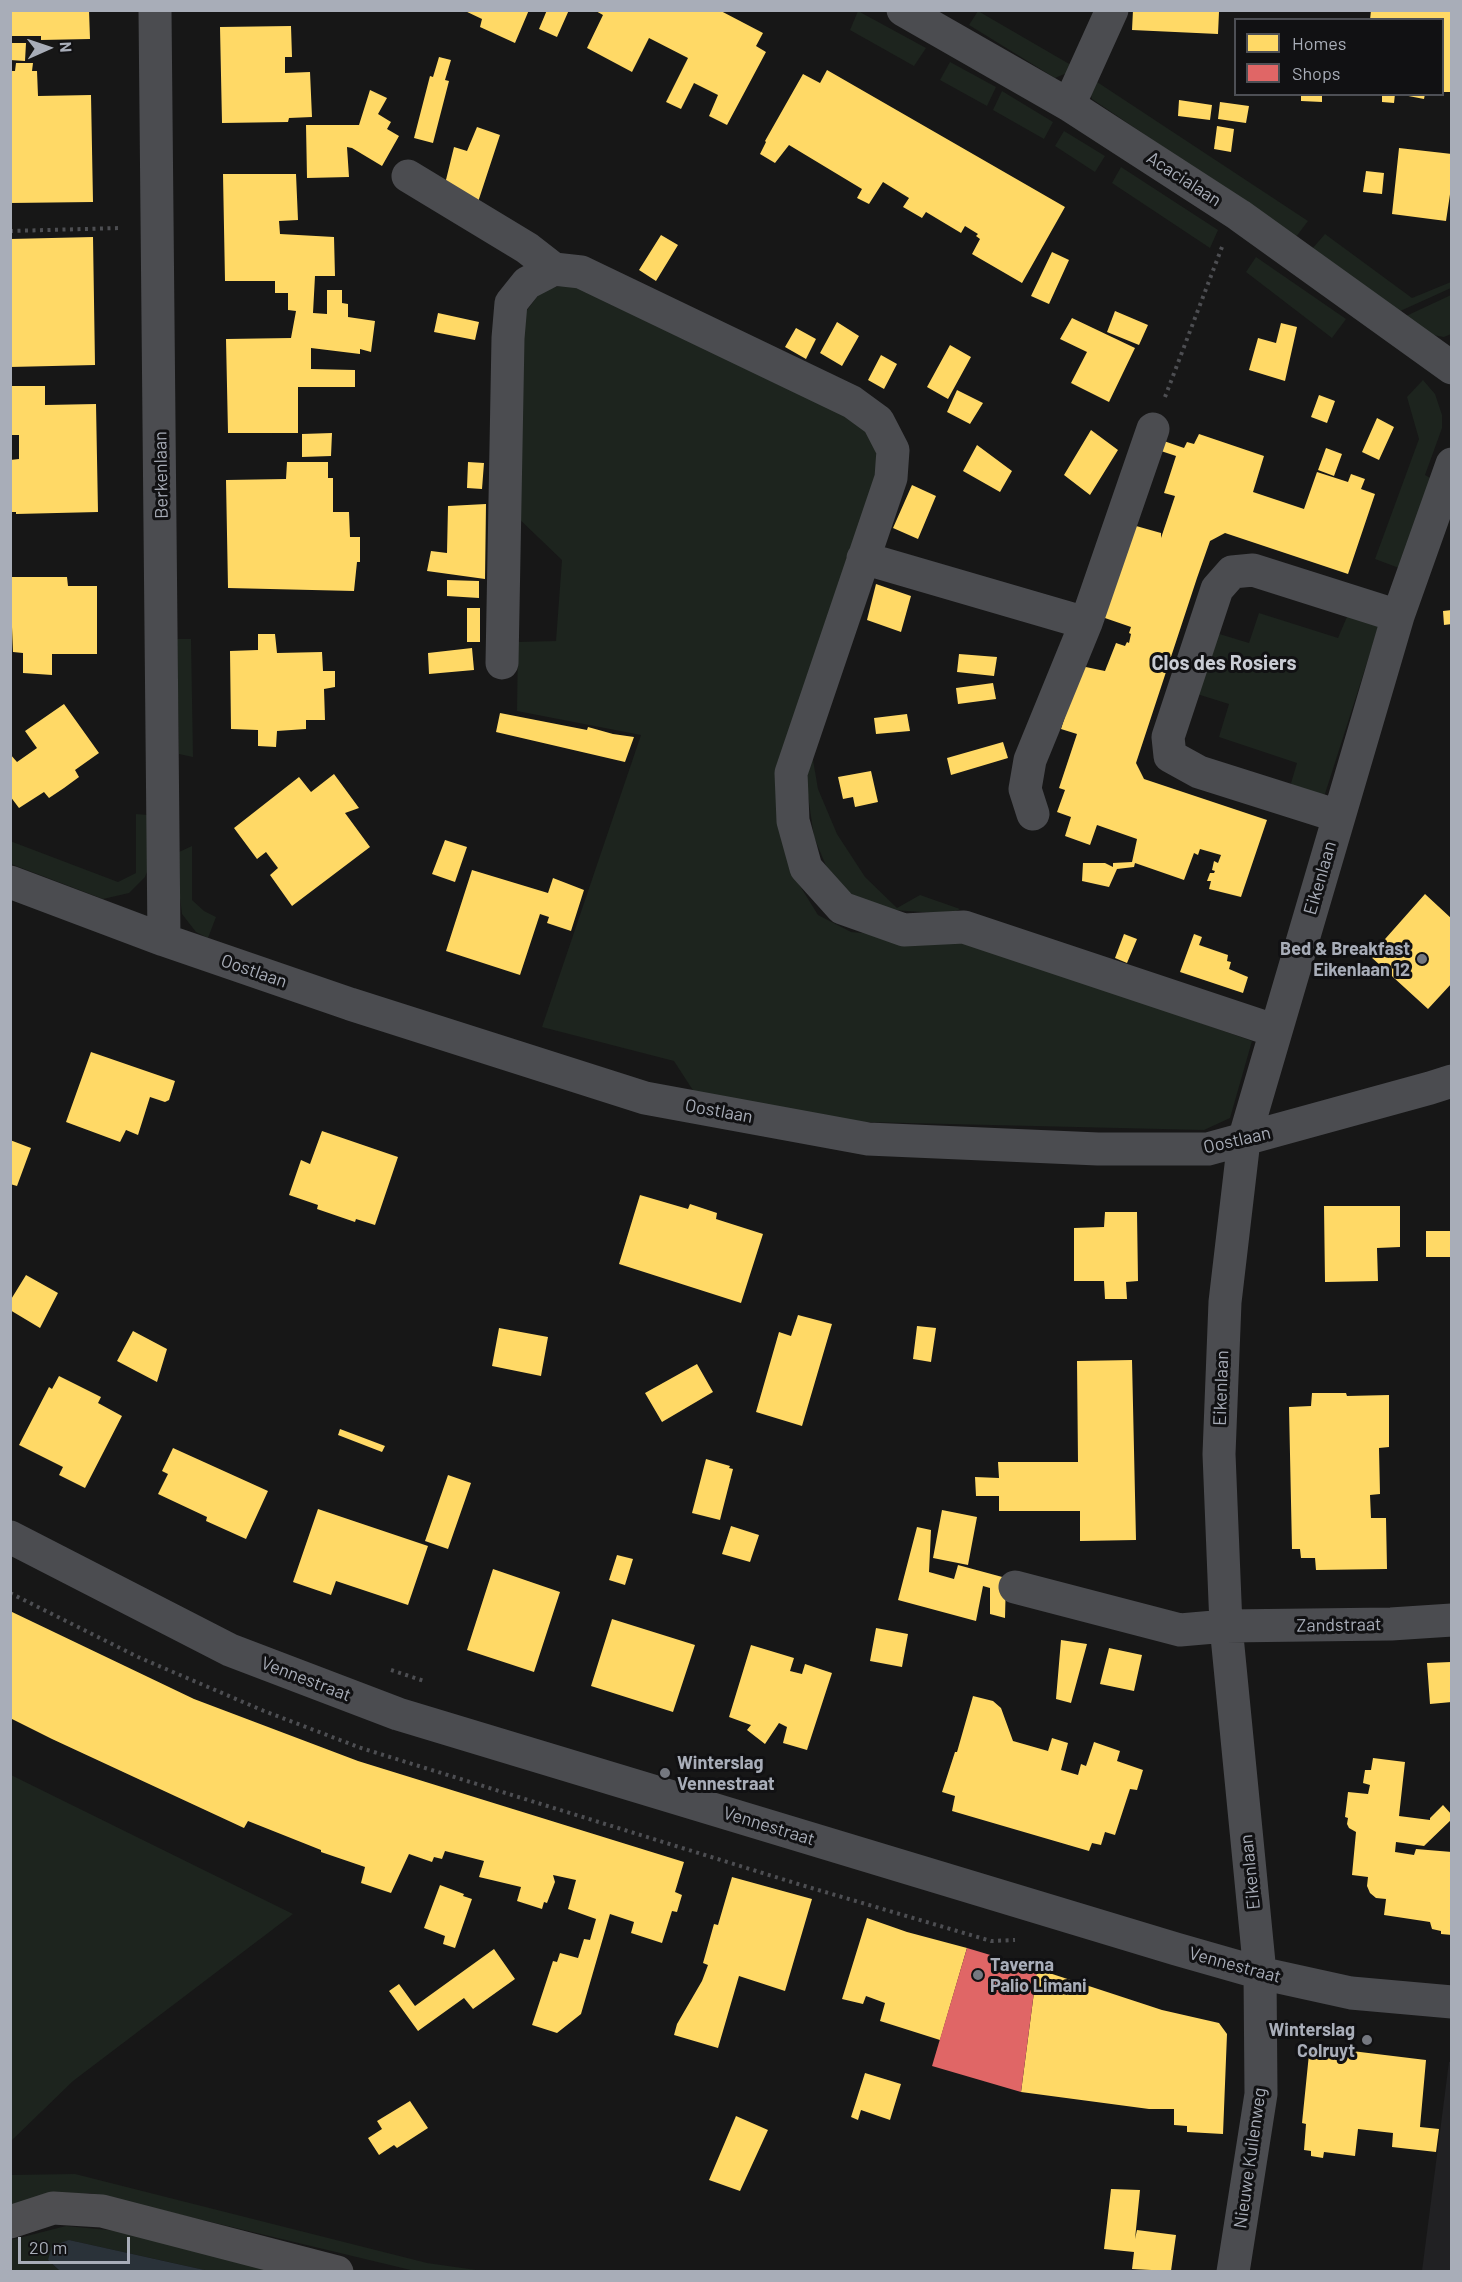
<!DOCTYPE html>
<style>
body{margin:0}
#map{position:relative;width:1462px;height:2282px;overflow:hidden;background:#171717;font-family:Barlow,sans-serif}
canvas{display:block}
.frame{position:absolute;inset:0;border:12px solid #a8adb8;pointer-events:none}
.legend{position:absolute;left:1234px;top:18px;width:210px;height:78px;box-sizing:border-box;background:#111113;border:2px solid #4d4f55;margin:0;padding:8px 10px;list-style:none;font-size:18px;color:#a8adb8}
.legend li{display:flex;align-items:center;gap:12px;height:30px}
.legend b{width:30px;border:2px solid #4d4f55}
.north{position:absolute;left:18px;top:18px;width:60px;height:60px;-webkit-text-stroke:4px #111113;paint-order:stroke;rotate:87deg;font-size:16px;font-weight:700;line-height:24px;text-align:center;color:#a8adb8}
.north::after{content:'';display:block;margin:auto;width:21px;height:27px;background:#a8adb8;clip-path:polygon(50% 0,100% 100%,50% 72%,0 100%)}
.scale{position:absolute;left:18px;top:2237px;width:112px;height:27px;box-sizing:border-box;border:3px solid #a8adb8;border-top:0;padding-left:8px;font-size:18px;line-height:21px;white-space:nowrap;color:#a8adb8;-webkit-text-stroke:4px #111113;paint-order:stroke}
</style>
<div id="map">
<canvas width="1462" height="2282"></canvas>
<div class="frame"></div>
<ul class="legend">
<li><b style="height:16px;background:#ffd966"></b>Homes</li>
<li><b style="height:16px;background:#e06666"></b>Shops</li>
</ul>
<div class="north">N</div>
<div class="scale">20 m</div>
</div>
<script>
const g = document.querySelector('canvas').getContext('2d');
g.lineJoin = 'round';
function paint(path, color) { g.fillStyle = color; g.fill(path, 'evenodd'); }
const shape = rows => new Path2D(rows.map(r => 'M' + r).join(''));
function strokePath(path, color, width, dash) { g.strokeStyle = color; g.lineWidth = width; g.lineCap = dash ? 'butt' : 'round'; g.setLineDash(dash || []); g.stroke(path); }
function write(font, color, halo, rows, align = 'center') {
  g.font = font + ' Barlow,sans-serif'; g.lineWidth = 6; g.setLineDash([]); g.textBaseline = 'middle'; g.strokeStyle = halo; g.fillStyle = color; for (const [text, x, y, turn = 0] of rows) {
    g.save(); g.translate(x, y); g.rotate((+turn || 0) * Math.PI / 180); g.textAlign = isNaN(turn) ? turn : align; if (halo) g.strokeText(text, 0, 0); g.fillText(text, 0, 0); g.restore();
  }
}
paint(shape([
 [1449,2062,1452,2062,1451,2271,1422,2271]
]), '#212123');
paint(shape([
 [858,11,926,48,914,66,850,30],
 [978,11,1071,65,1074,70,1055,78,969,25],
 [950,62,996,87,987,106,940,80],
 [1091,78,1308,221,1296,237,1092,99,1088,85],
 [1002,91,1053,122,1044,139,993,110],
 [1064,131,1105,156,1095,172,1055,146],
 [1121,167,1218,230,1210,248,1112,183],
 [1325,234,1412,298,1451,282,1451,288,1398,312,1312,249],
 [1256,257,1346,319,1332,338,1246,272],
 [570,284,859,418,872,430,880,471,776,773,800,886,818,915,851,932,971,942,1252,1041,1230,1118,1204,1130,864,1122,696,1095,674,1061,542,1027,641,735,517,711,518,642,556,641,562,560,514,514,522,317,542,290],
 [1451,295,1451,334,1444,337,1427,334,1404,317],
 [1423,380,1435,394,1442,415,1442,428,1425,475,1432,479,1399,568,1375,559,1419,439,1407,397],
 [1349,612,1380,622,1323,800,1289,790,1297,763,1219,737,1229,704,1197,694,1216,633,1249,643,1259,613,1338,638],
 [177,639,191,639,193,757,179,754],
 [812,754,818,789,837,834,865,877,897,908,920,895,960,909,950,914,893,910,848,894,829,873,814,837,806,782],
 [136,814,148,815,150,864,145,877,129,893,103,899,11,864,10,841,118,882,136,873],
 [192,846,192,900,204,911,216,917,208,938,196,932,182,914,180,898,179,852],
 [11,1775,293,1914,73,2081,11,2141],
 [75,2174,427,2263,483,2271,415,2271,90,2193,33,2199,11,2206,10,2175],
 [66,2226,118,2231,274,2271,209,2271,69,2240,48,2260,60,2271,11,2272,11,2240]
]), '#1d241e');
paint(shape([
 [69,2240,209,2271,60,2271,48,2260,52,2246]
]), '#2a3239');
paint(shape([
 [10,10,89,10,90,39,41,40,41,36,10,36],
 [463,10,529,10,515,43,480,27,482,19],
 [547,10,569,10,557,37,539,29],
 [594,10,719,10,763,33,756,46,766,52,727,125,709,116,718,95,694,83,681,109,666,102,688,58,649,38,632,72,587,48,603,15],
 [1133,10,1219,12,1218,34,1132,30],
 [1371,10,1452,10,1452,92,1443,92,1443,20,1370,20],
 [291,26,292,57,285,57,285,73,310,72,312,117,289,118,288,122,222,123,220,27],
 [10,43,26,43,25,61,10,60],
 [439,57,451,60,445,80,449,81,433,143,414,138,430,76,433,77],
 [16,63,33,63,32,71,37,71,38,96,91,95,93,202,10,203,10,71,15,71],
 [827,70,1065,207,1022,283,972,254,980,239,976,236,978,234,965,226,961,233,926,212,922,218,903,207,909,198,883,182,869,204,857,198,862,189,789,145,775,163,760,154,766,142,765,141,803,74,820,83],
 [370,90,387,98,378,114,391,122,387,129,399,136,382,166,352,148,347,147,349,177,307,178,306,125,359,125],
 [1301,94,1322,94,1322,102,1301,101],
 [1382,94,1395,94,1394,103,1382,102],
 [1398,94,1425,94,1424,99],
 [1179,100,1212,105,1210,120,1178,116],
 [1220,102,1249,106,1246,123,1218,119],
 [1217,126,1234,129,1231,152,1214,149],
 [477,127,500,135,478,202,445,184,454,147,467,151],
 [1399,148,1452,154,1452,181,1446,221,1392,214],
 [1366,171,1384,173,1382,194,1363,192],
 [223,174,296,174,298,220,279,221,280,234,334,237,335,276,315,276,313,313,327,314,327,290,342,290,342,303,348,304,348,317,375,321,371,352,360,349,360,354,311,348,311,369,355,370,355,387,298,387,298,433,228,433,226,339,291,338,296,311,288,310,288,293,275,293,275,281,225,281],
 [661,235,678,245,656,281,639,270],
 [93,237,95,365,10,367,10,239],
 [1052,252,1069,260,1049,304,1031,296],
 [1115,311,1148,325,1139,345,1107,332],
 [438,313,479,322,475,340,434,332],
 [1072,318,1135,348,1109,402,1071,383,1087,352,1060,339],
 [837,322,859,336,842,366,820,353],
 [1281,323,1297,327,1285,381,1249,370,1258,338,1276,343],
 [796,328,816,339,806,359,785,347],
 [950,345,971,357,948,399,927,387],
 [881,355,897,364,884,389,868,380],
 [12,386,45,386,45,405,96,404,98,512,16,514,16,512,10,512,10,460,19,459,19,435,11,435],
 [957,390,983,403,970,424,947,412],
 [1319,395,1335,401,1327,423,1311,417],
 [1377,418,1394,427,1379,460,1362,452],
 [1091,430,1118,450,1090,495,1064,475],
 [332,433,331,456,302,457,302,434],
 [1199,434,1264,456,1253,492,1304,509,1317,472,1348,482,1351,474,1365,479,1361,489,1375,494,1348,574,1225,533,1210,541,1197,578,1136,763,1144,779,1267,820,1241,897,1209,889,1211,881,1207,881,1210,873,1214,873,1215,871,1212,870,1214,861,1218,863,1221,855,1200,849,1198,855,1194,853,1184,880,1135,863,1134,867,1117,869,1109,887,1082,881,1083,863,1105,863,1113,867,1113,863,1132,862,1137,839,1097,825,1090,845,1065,836,1071,817,1057,812,1065,790,1059,788,1077,734,1061,729,1081,666,1105,671,1116,643,1125,646,1127,642,1129,643,1131,634,1129,633,1131,627,1102,617,1129,524,1161,533,1161,538,1175,496,1164,493,1176,456,1158,450,1161,440,1184,448,1187,442,1194,444],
 [977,445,1012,471,1000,492,963,471],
 [1326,448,1342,454,1334,476,1318,470],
 [287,462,328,462,328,478,333,478,333,512,349,512,350,537,360,537,360,562,357,562,354,591,228,588,226,480,286,479],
 [468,462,484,463,482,489,467,488],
 [912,485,936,496,918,539,893,528],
 [486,504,485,579,427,571,431,551,447,553,448,506],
 [10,577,67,577,68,586,97,586,97,654,52,654,52,675,23,673,23,653,13,652],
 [447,580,479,581,479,598,447,596],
 [876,584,911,596,901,632,867,620],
 [467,608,480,608,480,642,467,642],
 [1452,610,1452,624,1444,625,1443,611],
 [258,634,275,634,277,653,322,652,323,671,335,671,335,687,324,689,325,720,306,720,306,729,277,731,276,747,258,746,258,730,231,729,230,651,258,650],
 [472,648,474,670,429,674,428,653],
 [959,654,997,657,994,676,957,672],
 [993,683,996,699,958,704,956,688],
 [64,704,99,753,75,770,79,777,64,788,49,798,44,792,19,808,10,796,10,754,17,762,37,748,25,731],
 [500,713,587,730,588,727,613,734,634,737,625,762,496,732],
 [907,714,910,731,876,734,874,718],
 [1003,742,1008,758,951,775,947,758],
 [871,771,878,802,855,807,853,797,843,799,838,777],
 [334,774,359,808,345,813,370,847,292,906,270,875,278,868,266,852,257,859,234,828,299,777,311,792],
 [445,840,467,847,455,882,432,874],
 [472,870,548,893,553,878,584,890,571,931,547,923,549,917,540,914,520,975,446,951],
 [1425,894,1452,919,1452,983,1428,1009,1370,956],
 [1124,934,1137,939,1127,963,1115,958],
 [1194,934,1202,937,1199,945,1228,955,1227,961,1231,962,1229,969,1248,977,1243,993,1180,972],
 [91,1052,175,1081,169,1100,165,1102,150,1097,138,1135,126,1130,120,1142,66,1122],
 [322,1131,398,1157,375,1225,356,1219,355,1222,317,1209,318,1205,289,1195,301,1160,310,1164],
 [10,1140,31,1148,17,1186,10,1184],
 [640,1195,688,1209,690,1204,717,1213,716,1219,763,1234,741,1303,619,1264],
 [1324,1206,1400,1206,1400,1247,1377,1248,1378,1281,1325,1282],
 [1105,1212,1137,1212,1138,1281,1126,1282,1127,1299,1105,1299,1104,1281,1074,1281,1074,1228,1104,1227],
 [1426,1231,1452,1231,1452,1257,1426,1257],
 [26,1275,58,1293,40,1328,10,1310,10,1301],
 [798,1315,832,1324,802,1426,756,1412,779,1332,791,1336],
 [917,1326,936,1328,931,1362,913,1359],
 [499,1328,548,1337,541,1376,492,1366],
 [133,1331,167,1349,157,1382,117,1361],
 [1132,1360,1136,1540,1080,1541,1080,1511,999,1511,999,1496,976,1496,975,1477,999,1478,998,1462,1078,1462,1077,1361],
 [697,1364,713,1392,662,1422,645,1393],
 [59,1376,101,1397,98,1403,122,1416,85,1488,59,1475,63,1467,19,1445,49,1387,52,1389],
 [1312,1393,1346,1393,1347,1396,1389,1395,1389,1447,1379,1448,1380,1494,1370,1495,1371,1518,1386,1518,1387,1569,1316,1570,1315,1558,1301,1558,1300,1549,1292,1549,1289,1407,1311,1406],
 [340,1429,385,1446,382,1452,338,1435],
 [173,1448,268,1491,246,1539,206,1521,207,1517,158,1494,168,1474,162,1471],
 [706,1459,730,1466,729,1468,733,1469,720,1520,692,1513],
 [448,1475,471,1483,448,1549,425,1541],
 [318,1509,428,1546,408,1605,336,1581,331,1595,293,1582],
 [942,1510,977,1517,968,1565,933,1558],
 [731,1526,759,1535,750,1562,722,1554],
 [917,1527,931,1530,929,1572,954,1579,958,1565,1006,1578,1005,1618,990,1614,990,1588,983,1586,976,1621,898,1600],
 [617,1555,633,1559,625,1585,609,1580],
 [493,1569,560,1592,534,1672,467,1650],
 [10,1611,194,1699,358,1761,684,1862,675,1892,682,1895,677,1912,672,1911,662,1943,631,1933,634,1922,610,1914,581,2014,557,2033,532,2025,553,1961,557,1962,560,1953,578,1958,584,1939,590,1940,596,1919,568,1909,576,1880,553,1875,555,1882,547,1903,544,1902,542,1909,517,1901,521,1887,479,1877,484,1861,445,1851,442,1859,434,1857,432,1862,409,1854,391,1893,361,1883,365,1867,321,1852,321,1850,248,1821,244,1828,52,1739,10,1718],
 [612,1619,695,1645,673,1712,591,1686],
 [876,1628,908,1634,902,1667,870,1661],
 [1061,1640,1087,1644,1071,1703,1056,1699],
 [751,1645,794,1658,790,1671,802,1674,805,1664,832,1673,807,1750,783,1743,787,1727,779,1723,765,1744,747,1730,751,1725,729,1717],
 [1109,1648,1142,1655,1134,1691,1100,1684],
 [1451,1662,1452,1702,1430,1704,1427,1663],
 [973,1696,993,1701,1001,1708,1013,1741,1048,1751,1052,1738,1068,1743,1061,1770,1078,1775,1081,1764,1086,1766,1094,1742,1120,1751,1117,1761,1143,1770,1137,1790,1130,1789,1115,1835,1105,1832,1101,1845,1092,1843,1089,1851,952,1811,955,1796,942,1792,955,1752,957,1752],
 [1373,1758,1405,1762,1399,1816,1430,1820,1430,1818,1443,1805,1452,1815,1452,1819,1424,1846,1396,1842,1395,1852,1414,1855,1416,1849,1452,1852,1452,1935,1441,1934,1441,1931,1432,1929,1430,1922,1384,1915,1386,1899,1376,1898,1370,1893,1367,1886,1368,1877,1352,1875,1356,1832,1349,1828,1347,1824,1348,1818,1345,1817,1348,1792,1368,1794,1370,1785,1363,1783,1365,1770,1371,1770],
 [732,1877,812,1899,785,1991,739,1976,718,2048,674,2035,677,2024,702,1981,708,1965,703,1963,714,1924,718,1925],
 [440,1885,464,1894,463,1896,472,1899,455,1948,443,1944,445,1936,424,1928],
 [867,1918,907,1932,967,1948,940,2040,880,2021,885,2003,866,1996,863,2004,842,1999],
 [494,1949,515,1979,473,2009,464,1998,418,2031,389,1991,399,1984,415,2006],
 [1037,1969,1162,2010,1219,2023,1227,2034,1223,2134,1187,2132,1187,2126,1174,2125,1174,2109,1149,2109,1021,2092],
 [1319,2047,1426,2060,1420,2127,1439,2129,1436,2152,1392,2147,1393,2133,1358,2129,1355,2156,1324,2152,1323,2158,1311,2156,1311,2151,1304,2150,1306,2124,1302,2123,1309,2054],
 [865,2073,901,2084,890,2120,861,2110,858,2120,851,2117],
 [410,2101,428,2128,397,2148,394,2145,379,2155,368,2138,382,2129,377,2121],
 [736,2116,768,2130,740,2191,709,2180],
 [1111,2189,1140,2190,1135,2239,1137,2230,1176,2235,1171,2271,1132,2269,1134,2252,1104,2249]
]), '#ffd966');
paint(shape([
 [967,1948,1037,1969,1021,2092,932,2066]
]), '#e06666');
strokePath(shape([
 [10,231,121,228],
 [1165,397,1222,247],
 [10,1593,138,1657,264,1711,361,1748,798,1884,991,1941,1015,1940],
 [391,1670,424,1681]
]), '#4d4e52', 4, [3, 4.5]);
strokePath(shape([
 [155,10,164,940],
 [903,10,1069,105,1239,215,1452,368],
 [1069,105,1112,10],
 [408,176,527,248,554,269],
 [863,558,1086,623],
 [502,663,508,338,511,303,527,283,554,269,581,272,852,402,878,421,893,450,891,478,791,773,793,821,806,868,842,908,904,930,964,927,1276,1031],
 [1033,814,1025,789,1030,760,1086,623,1153,429],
 [1338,816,1199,772,1170,756,1168,737,1217,589,1232,572,1253,570,1398,616],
 [10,882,164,940,350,1004,645,1098,868,1139,1098,1149,1208,1149,1430,1088,1452,1081],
 [10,1537,230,1650,398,1714,1176,1949,1260,1973,1351,1993,1452,2002],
 [1015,1587,1180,1630,1226,1626,1391,1624,1452,1620],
 [1233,2272,1261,2094,1260,1973,1226,1626,1219,1454,1225,1302,1244,1140,1398,616,1452,464]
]), '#4b4c50', 33);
strokePath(shape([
 [10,2222,53,2208,102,2211,337,2272]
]), '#4e4e51', 33);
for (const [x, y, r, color] of [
 [1422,959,6,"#757880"],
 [665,1773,6,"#757880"],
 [978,1975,6,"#757880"],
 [1367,2040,6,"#757880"]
]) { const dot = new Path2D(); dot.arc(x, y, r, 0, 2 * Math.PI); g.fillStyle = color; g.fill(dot); strokePath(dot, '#111113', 2); }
write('18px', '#a8adb8', '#111113', [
 ["Acacialaan",1184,179,33],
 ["Berkenlaan",161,475,-91],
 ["Eikenlaan",1320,878,-74],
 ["Oostlaan",254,971,19],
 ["Oostlaan",719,1111,10],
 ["Oostlaan",1237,1140,-13],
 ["Eikenlaan",1221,1388,-88],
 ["Zandstraat",1339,1625,-1],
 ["Vennestraat",306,1679,21],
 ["Vennestraat",769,1826,17],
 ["Eikenlaan",1250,1872,-96],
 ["Vennestraat",1235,1965,15],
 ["Nieuwe Kuilenweg",1250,2158,-82]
]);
write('bold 18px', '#a8adb8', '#111113', [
 ["Bed & Breakfast",1410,949],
 ["Eikenlaan 12",1410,970],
 ["Winterslag",677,1763,"left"],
 ["Vennestraat",677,1784,"left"],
 ["Taverna",990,1965,"left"],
 ["Palio Limani",990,1986,"left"],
 ["Winterslag",1355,2030],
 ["Colruyt",1355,2051]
], 'right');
write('bold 20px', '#c9ccd4', '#111113', [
 ["Clos des Rosiers",1224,663]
]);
</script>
